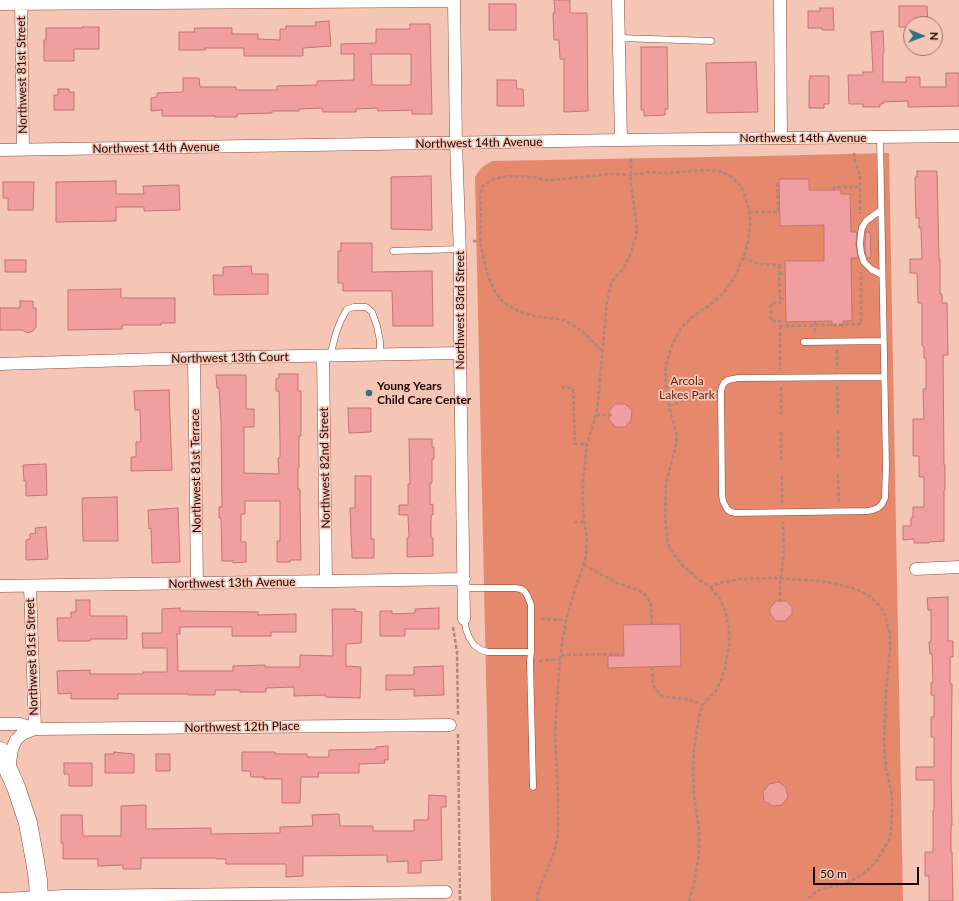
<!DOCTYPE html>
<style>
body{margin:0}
#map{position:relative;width:959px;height:901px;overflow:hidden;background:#f5c5b5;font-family:Lato,sans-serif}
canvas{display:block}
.north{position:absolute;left:903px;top:16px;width:40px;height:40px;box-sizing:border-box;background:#f5c5b5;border:1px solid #9f786d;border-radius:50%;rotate:91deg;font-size:11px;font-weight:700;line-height:16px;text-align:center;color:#1d0400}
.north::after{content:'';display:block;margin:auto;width:14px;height:18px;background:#307284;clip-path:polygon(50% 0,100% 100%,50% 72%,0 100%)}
.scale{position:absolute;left:813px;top:867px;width:106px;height:18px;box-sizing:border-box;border:2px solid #1d0400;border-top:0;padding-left:5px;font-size:12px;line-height:14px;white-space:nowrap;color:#1d0400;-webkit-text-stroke:3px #f5c5b5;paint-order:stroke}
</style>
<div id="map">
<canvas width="959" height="901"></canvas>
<div class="north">N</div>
<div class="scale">50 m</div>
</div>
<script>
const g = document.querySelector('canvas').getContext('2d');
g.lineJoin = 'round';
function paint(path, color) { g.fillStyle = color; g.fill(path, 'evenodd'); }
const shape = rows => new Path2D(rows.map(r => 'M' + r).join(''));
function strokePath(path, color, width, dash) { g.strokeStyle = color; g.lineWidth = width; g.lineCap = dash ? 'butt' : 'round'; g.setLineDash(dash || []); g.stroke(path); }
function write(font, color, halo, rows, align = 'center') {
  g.font = font + ' Lato,sans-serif'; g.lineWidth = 3.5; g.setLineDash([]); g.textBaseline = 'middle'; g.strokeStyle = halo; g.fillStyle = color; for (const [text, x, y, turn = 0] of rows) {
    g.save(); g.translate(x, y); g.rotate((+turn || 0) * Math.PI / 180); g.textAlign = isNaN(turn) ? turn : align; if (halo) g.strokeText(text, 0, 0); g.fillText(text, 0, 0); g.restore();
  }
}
paint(shape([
 [889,153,903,901,491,901,475,177,481,168,492,161,765,156]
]), '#e5886b');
const building = shape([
 [554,0,570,0,570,13,587,13,588,111,564,112,564,59,560,59,559,40,554,40,553,13,555,13,554,0],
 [489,4,516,4,516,30,489,30,489,4],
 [899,6,927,6,928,24,911,24,911,27,899,27,899,6],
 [820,8,833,8,834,30,822,30,822,28,808,28,808,11,820,11,820,8],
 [329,21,331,46,303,48,303,56,244,56,244,48,205,48,205,50,179,50,179,32,195,32,194,28,232,28,232,34,258,34,258,39,280,40,280,29,286,29,286,26,316,26,315,22,329,21],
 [410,24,430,24,432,114,412,114,412,110,378,111,377,108,356,109,356,112,323,112,322,108,299,109,299,111,272,111,272,113,237,114,237,117,215,117,215,116,162,116,162,110,151,111,151,98,157,97,157,93,183,92,183,78,199,78,200,87,236,87,236,90,277,90,277,86,317,85,317,81,354,80,354,54,341,54,341,44,376,43,376,29,410,29,410,24],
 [371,54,411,54,411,85,372,85,371,54],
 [82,27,99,27,99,49,74,49,74,61,44,61,44,40,46,40,46,28,82,28,82,27],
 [883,31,884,52,883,52,883,82,906,82,906,77,920,77,920,87,946,87,946,73,959,73,959,106,908,107,908,101,883,102,883,104,880,104,880,107,863,107,863,104,849,104,848,75,863,75,863,72,873,72,871,32,883,31],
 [641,47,667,47,668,109,665,109,665,115,644,116,644,110,641,110,641,47],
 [756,62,758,112,707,113,706,63,756,62],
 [810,76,829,76,829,104,824,104,824,108,809,108,809,80,810,79,810,76],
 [497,80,516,80,517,89,523,89,524,106,497,106,497,80],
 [58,89,69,89,69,92,74,92,74,110,54,110,54,95,58,95,58,89],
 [917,171,937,171,939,259,940,259,940,294,942,294,942,303,947,303,948,355,943,355,944,465,945,465,945,490,944,490,944,541,929,542,929,543,914,543,914,539,903,540,903,526,911,526,911,518,913,518,913,507,924,507,924,477,919,477,919,456,913,456,913,419,924,419,923,389,926,389,926,358,924,358,924,347,922,346,922,303,918,303,917,273,910,273,910,259,922,259,921,228,919,228,919,218,916,218,915,177,917,177,917,171],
 [431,176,432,230,391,229,391,177,431,176],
 [779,179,809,179,809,190,841,190,841,194,850,194,851,232,857,232,856,244,858,258,851,258,852,321,843,321,843,326,832,326,832,321,786,322,785,261,824,261,824,225,780,226,779,179],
 [116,181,116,194,144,194,143,186,179,185,180,210,144,211,144,207,116,207,116,221,56,222,56,182,116,181],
 [3,182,34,182,33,210,8,210,8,198,3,198,3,182],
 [866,232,870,232,871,258,868,258,865,252,865,244,866,232],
 [341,243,372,243,372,272,432,271,433,326,393,326,392,291,343,291,343,283,338,283,338,251,341,251,341,243],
 [5,260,26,260,26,272,5,272,5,260],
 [251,266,252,274,268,274,268,294,214,295,213,275,223,275,223,267,251,266],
 [121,289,121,298,175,298,175,323,161,323,161,325,122,325,122,329,68,330,68,290,121,289],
 [20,301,33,301,33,308,36,308,36,327,33,331,28,333,22,330,0,330,0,308,20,308,20,301],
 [279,374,298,374,298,391,301,391,301,436,299,436,299,468,298,468,298,489,300,489,300,506,301,560,290,560,290,562,277,562,277,541,280,541,280,501,245,501,245,514,241,514,241,542,246,542,246,562,233,563,233,561,222,561,221,518,219,518,219,507,222,507,221,421,219,388,217,388,216,375,246,375,246,409,254,409,254,427,244,427,244,473,279,474,278,458,280,457,280,442,279,391,276,391,276,379,279,378,279,374],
 [169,390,172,470,131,471,131,457,136,457,136,442,141,442,140,410,135,410,134,391,169,390],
 [615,404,625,404,632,410,631,420,625,427,616,427,609,420,609,411,615,404],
 [348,408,371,408,371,432,349,433,348,408],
 [409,439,432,439,432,447,434,447,434,459,432,459,432,483,430,483,430,505,433,504,433,515,431,515,431,538,433,538,433,556,407,557,407,538,409,538,408,515,399,515,399,505,408,505,408,484,410,484,409,439],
 [46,464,47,495,26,496,26,481,24,481,23,465,46,464],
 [355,476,371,476,371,539,374,539,374,558,352,558,350,508,355,508,355,476],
 [117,497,118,541,83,541,82,498,117,497],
 [178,508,180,562,152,563,151,528,149,529,148,510,178,508],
 [46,527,48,559,26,560,26,540,30,539,30,534,36,533,35,528,46,527],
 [948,597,948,641,953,641,953,657,950,657,950,683,952,684,951,778,952,825,951,825,951,852,952,852,953,901,929,901,929,876,925,876,925,852,933,852,933,810,934,810,934,780,916,780,916,767,934,767,934,737,931,737,931,717,934,717,934,695,931,695,931,683,933,683,932,654,930,654,929,642,931,641,931,610,928,610,927,598,948,597],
 [76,600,90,600,90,616,127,616,127,639,90,639,90,641,58,641,57,618,71,618,71,612,76,612,76,600],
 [776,601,786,601,792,607,792,614,785,621,776,621,770,614,770,608,776,601],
 [180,608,180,611,258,612,258,615,296,614,296,632,271,632,271,636,232,636,232,627,180,627,180,634,177,634,178,671,233,671,233,666,265,665,265,667,300,667,300,655,333,656,332,609,355,609,355,611,362,612,361,643,346,644,346,666,361,667,360,698,326,697,326,695,294,696,294,687,266,688,266,692,240,692,240,690,215,690,215,695,188,695,188,694,118,694,118,699,71,699,71,693,58,694,57,671,90,670,90,674,143,674,143,672,167,672,167,648,143,648,142,633,162,633,162,609,180,608],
 [439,608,439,629,405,629,405,636,380,636,380,611,392,611,392,614,415,613,415,609,439,608],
 [680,624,681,666,608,668,608,656,624,656,623,625,680,624],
 [443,666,444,695,414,696,414,689,386,690,386,675,414,675,414,667,443,666],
 [388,746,388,760,384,760,385,763,359,764,359,773,318,773,319,777,301,777,300,803,282,803,282,779,264,779,264,777,251,777,250,771,242,771,242,752,275,752,275,754,307,754,307,757,329,757,329,750,376,749,376,747,388,746],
 [114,752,134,754,134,773,105,773,105,754,114,754,114,752],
 [156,754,170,754,170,771,156,771,156,754],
 [64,763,92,763,92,786,69,786,69,774,64,774,64,763],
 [779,782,786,788,788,797,782,805,773,806,764,801,763,792,769,784,779,782],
 [429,795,446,796,446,807,441,807,442,860,421,861,421,873,408,873,408,861,387,862,387,855,303,856,303,876,286,877,286,864,226,864,226,859,216,859,216,858,141,858,141,869,123,869,123,865,98,866,98,859,63,859,63,843,61,843,61,815,82,815,83,836,121,836,121,806,146,805,146,829,211,828,211,834,280,833,280,827,313,826,312,815,339,814,340,826,373,826,373,831,414,831,414,820,428,820,429,795]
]);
paint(building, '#f19ea0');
strokePath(building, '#c37476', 1);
const service = shape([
 [619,38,711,41],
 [880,138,886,466,885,498,882,504,878,508,873,510,867,511,736,513,731,512,727,509,723,501,722,495,721,391,722,387,724,383,728,380,738,378,883,377],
 [881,210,866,221,862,228,861,233,860,244,861,253,864,262,871,269,882,275],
 [393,251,460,249],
 [804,342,883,341],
 [330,356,336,333,341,320,347,309,354,307,366,307,372,312,377,326,380,341,380,355],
 [463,588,515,588,521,589,525,592,528,597,531,605,531,652,488,652,481,650,474,645,469,637,466,629,464,619],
 [531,652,530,661,533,787]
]);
const minor = shape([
 [21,0,23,150],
 [454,0,456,143,460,256,460,353,464,619],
 [618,0,621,140],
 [780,0,781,138],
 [0,4,454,1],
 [0,150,621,140,959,136],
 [323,356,326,581],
 [194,358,197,583],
 [0,364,194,358,460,353],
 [916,569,959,567],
 [0,586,464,579],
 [30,586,35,729],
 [0,724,20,724,35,729,450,725],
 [9,770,12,749,16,740,22,734,35,729],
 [0,899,65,896,446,892]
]);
const primary = shape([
 [0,751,16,787,28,823,35,861,38,880,39,901]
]);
strokePath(service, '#8e4933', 7);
strokePath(minor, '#8e4933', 13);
strokePath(primary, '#8e4933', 19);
strokePath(shape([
 [854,153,855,161,860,175,860,214],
 [834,190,834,187,860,187],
 [749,212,778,212,777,181],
 [473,241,481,241],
 [743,258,760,264,785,265],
 [779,265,780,303,771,303,771,321,780,321,780,326,861,324,861,272],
 [779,274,785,274],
 [780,299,785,299],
 [815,322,815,333],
 [780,326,780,369],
 [837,350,837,369],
 [602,351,583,332,570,323,564,320,534,316,520,312,509,306,504,303,495,292,488,276,481,247,480,230,481,215,480,194,483,186,491,180,502,177,512,176,533,177,546,180,553,180,610,174,631,175,651,172,667,173,706,170,719,171,730,176,740,185,743,191,749,209,750,219,750,227,748,242,745,253,736,275,726,290,714,302,691,318,681,328,672,345,666,365,665,377,669,406,677,436,675,449,666,483,665,516,668,544,671,550,683,566,698,579,710,587,719,583,741,579,772,578,820,581,842,585,858,590,869,596,878,604,885,615,890,634,890,649,886,693,884,744,886,768,890,786,892,796,892,815,891,832,889,840,878,859,867,871,849,882,843,884,825,888,817,891,810,897,807,901],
 [562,386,564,388,571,388,573,389,575,444,587,444],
 [837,386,838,414],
 [781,387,781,415],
 [669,406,699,394,712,392],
 [596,415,612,415],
 [838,430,838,459],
 [781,460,781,431],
 [838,474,839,502],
 [782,476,782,503],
 [574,522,584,522],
 [584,565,617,583,638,590,643,593,647,596,651,605,652,625],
 [780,602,780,584,784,550,783,522],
 [541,619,566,620],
 [453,627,457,652,458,715],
 [561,655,624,654],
 [539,661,560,659],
 [652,667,653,684,655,689,661,695,668,697,687,699,694,701,703,705],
 [458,734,460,901],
 [537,901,539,890,554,853,558,835,558,796,555,732,559,671,562,643,567,617,575,589,585,561,586,555,587,541,583,509,583,481,587,444,594,422,598,403,607,301,610,287,613,280,623,269,629,258,636,237,637,230,635,213,631,185,631,157],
 [689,901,694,884,699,853,699,831,694,795,693,772,694,750,697,729,700,713,703,705,715,692,721,681,725,668,729,646,729,628,725,610,719,598,710,587]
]), '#b0877b', 2.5, [4, 2]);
strokePath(service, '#fff', 6);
strokePath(minor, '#fff', 12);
strokePath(primary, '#fff', 18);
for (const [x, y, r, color] of [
 [369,393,4,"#307284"]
]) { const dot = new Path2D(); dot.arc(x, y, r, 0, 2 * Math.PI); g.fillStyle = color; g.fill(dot); strokePath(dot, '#f5c5b5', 1.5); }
write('12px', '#1d0400', '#f5c5b5', [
 ["Northwest 81st Street",22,75,-91],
 ["Northwest 14th Avenue",803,138],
 ["Northwest 14th Avenue",479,143,-1],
 ["Northwest 14th Avenue",156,148,-1],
 ["Northwest 83rd Street",460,310,-90],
 ["Northwest 13th Court",230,358,-1],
 ["Northwest 82nd Street",325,468,-91],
 ["Northwest 81st Terrace",196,471,-91],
 ["Northwest 13th Avenue",232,583,-1],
 ["Northwest 81st Street",32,657,-92],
 ["Northwest 12th Place",242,727,-1]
]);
write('12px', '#622612', '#f5c5b5', [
 ["Arcola",687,381],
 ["Lakes Park",687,395]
]);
write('bold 12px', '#1d0400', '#f5c5b5', [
 ["Young Years",377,386],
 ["Child Care Center",377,400]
], 'left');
</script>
